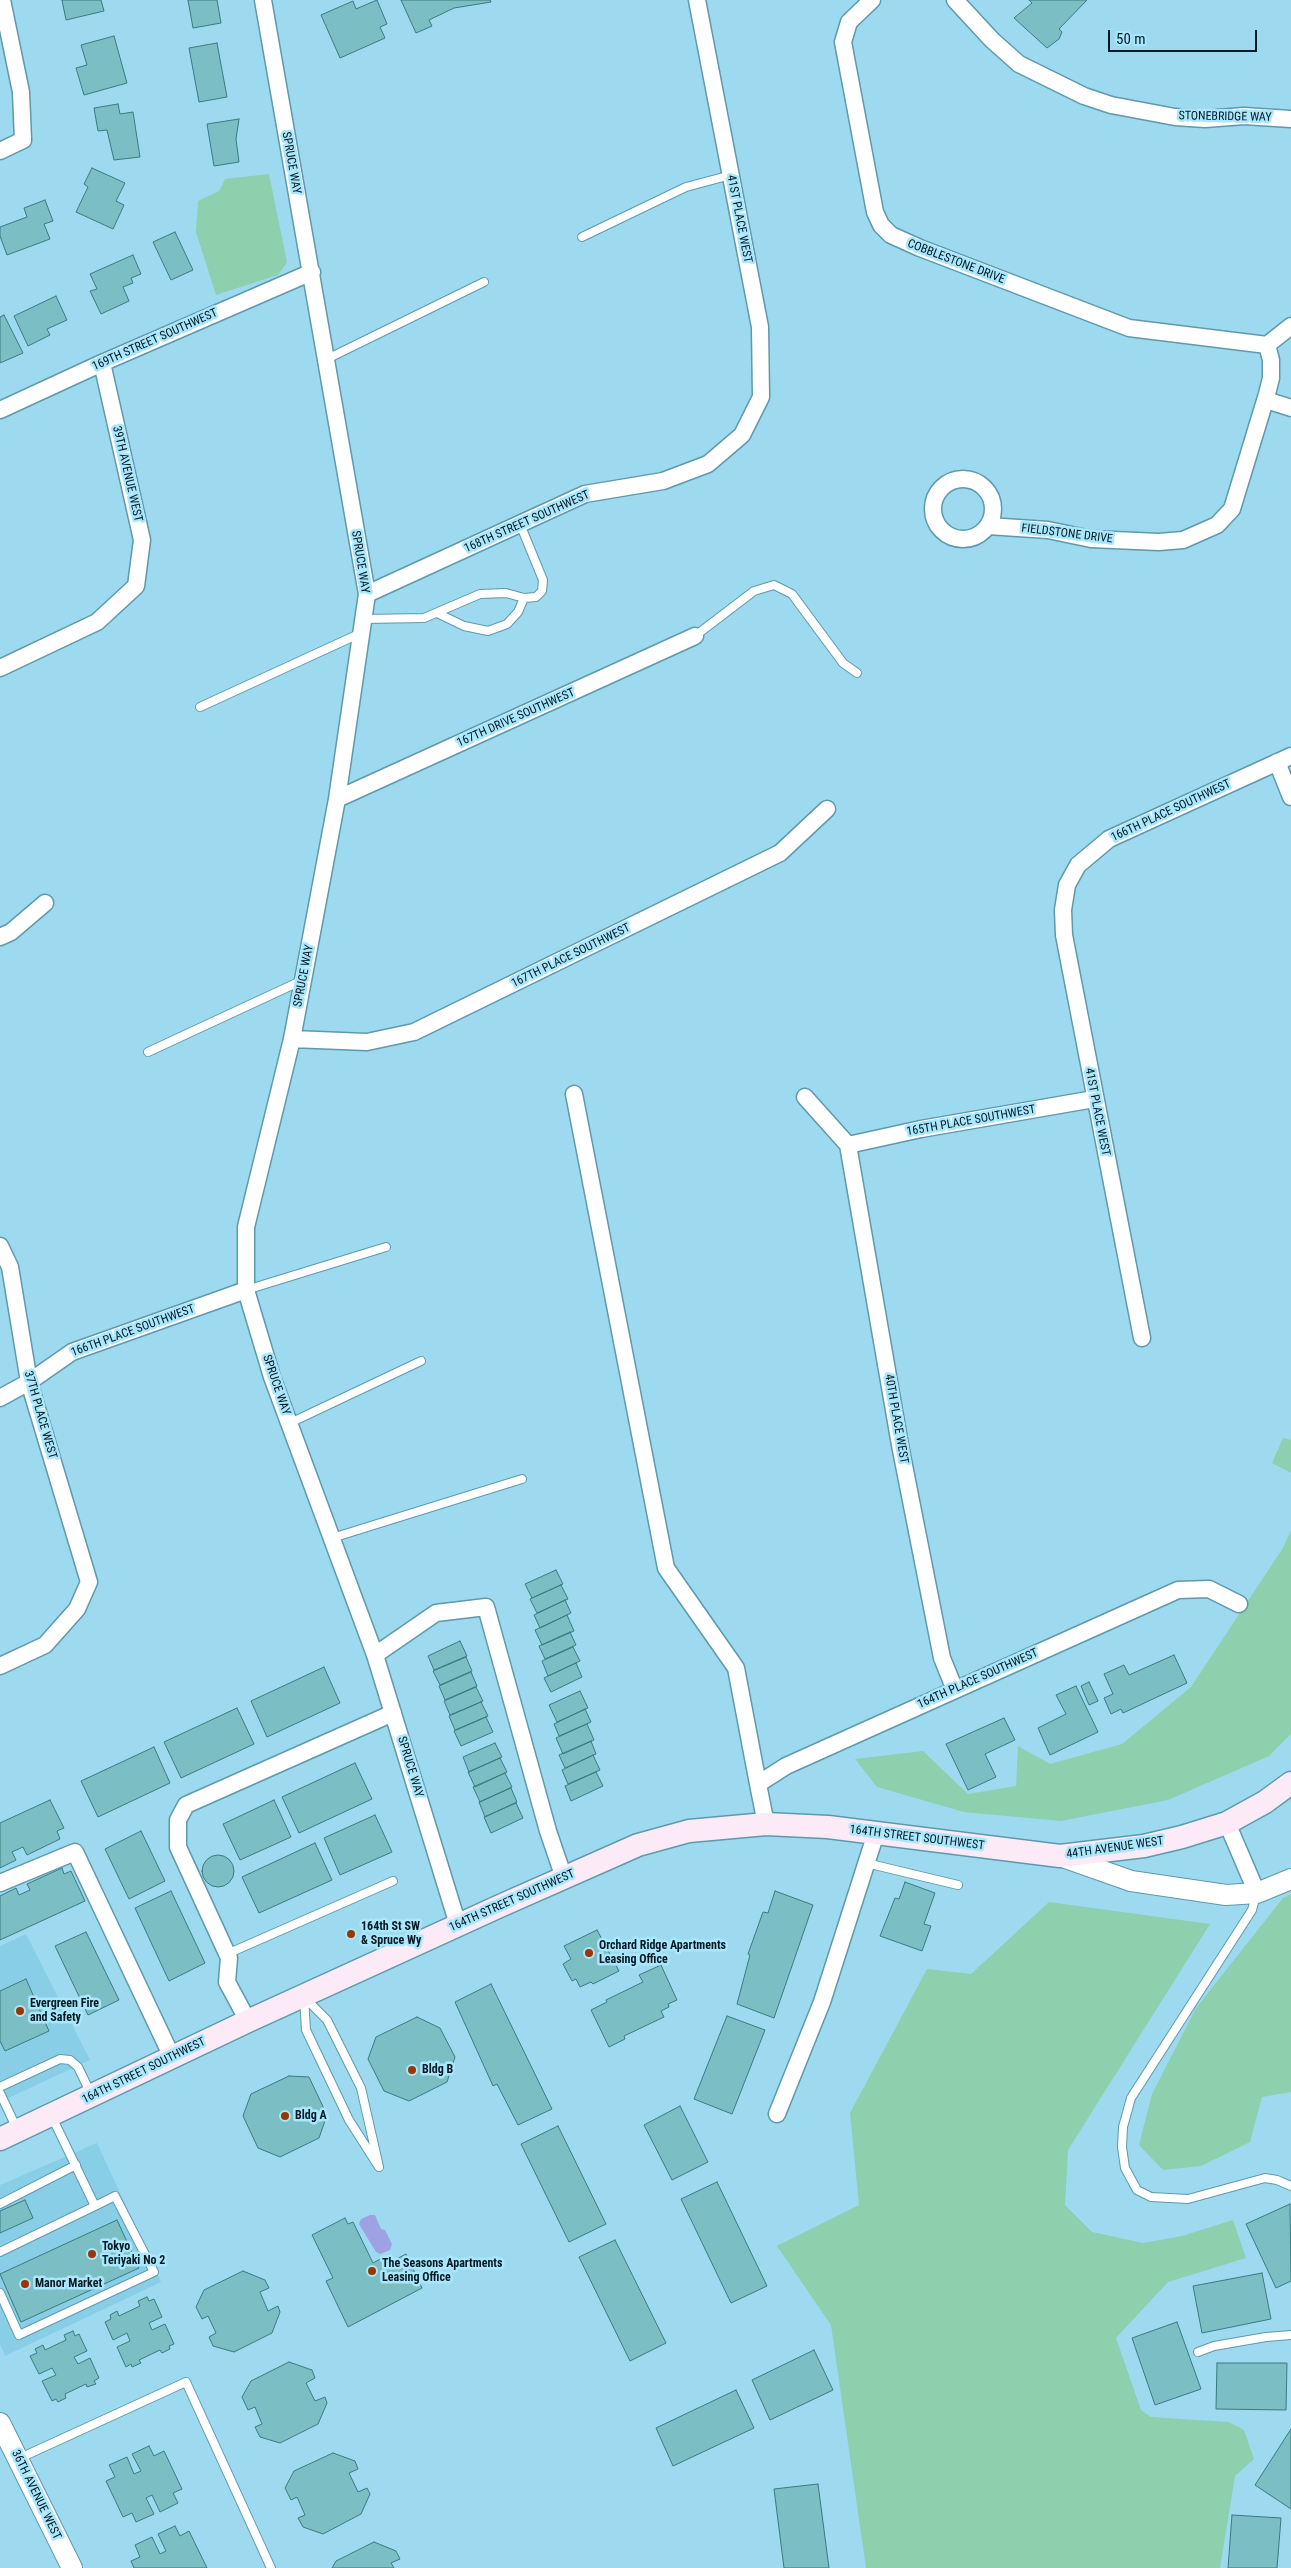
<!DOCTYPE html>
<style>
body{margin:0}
#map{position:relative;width:1291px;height:2568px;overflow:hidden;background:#9ddaef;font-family:"Roboto Condensed",sans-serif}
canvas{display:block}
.scale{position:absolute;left:1108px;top:30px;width:149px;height:22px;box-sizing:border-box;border:2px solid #021921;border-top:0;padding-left:6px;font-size:15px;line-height:18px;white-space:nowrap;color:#021921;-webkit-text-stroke:4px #aae7fc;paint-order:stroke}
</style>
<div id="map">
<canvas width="1291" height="2568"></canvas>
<div class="scale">50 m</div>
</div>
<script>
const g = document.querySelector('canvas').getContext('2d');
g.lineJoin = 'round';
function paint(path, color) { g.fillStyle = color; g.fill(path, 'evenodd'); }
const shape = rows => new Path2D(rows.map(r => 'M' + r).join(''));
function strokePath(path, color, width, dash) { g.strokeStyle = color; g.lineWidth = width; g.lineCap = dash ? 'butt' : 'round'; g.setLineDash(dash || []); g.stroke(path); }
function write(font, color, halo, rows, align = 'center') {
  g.font = font + ' "Roboto Condensed",sans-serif'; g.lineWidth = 5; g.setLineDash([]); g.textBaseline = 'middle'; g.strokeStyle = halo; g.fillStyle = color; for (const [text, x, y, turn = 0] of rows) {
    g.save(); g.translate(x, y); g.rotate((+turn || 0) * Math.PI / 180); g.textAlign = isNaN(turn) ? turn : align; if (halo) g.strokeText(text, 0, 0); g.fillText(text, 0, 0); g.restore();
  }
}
paint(shape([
 [26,1934,90,2060,0,2102,0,1946],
 [97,2143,161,2282,5,2356,0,2344,0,2185]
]), '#88cee6');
paint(shape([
 [269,174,287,262,278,275,216,295,196,232,198,201,219,191,225,179],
 [1283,1438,1291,1440,1291,1473,1272,1463],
 [1291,1530,1291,1734,1269,1756,1168,1800,1061,1821,964,1812,877,1787,855,1759,923,1751,968,1794,1016,1786,1018,1746,1050,1764,1122,1744,1191,1687,1283,1548],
 [1291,1894,1291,2092,1262,2097,1250,2142,1201,2166,1163,2170,1139,2145,1152,2094,1196,2008,1283,1898],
 [1049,1902,1210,1924,1068,2150,1065,2205,1092,2232,1143,2243,1182,2236,1233,2220,1246,2258,1168,2282,1116,2338,1141,2410,1151,2417,1229,2422,1244,2430,1254,2459,1235,2476,1220,2568,866,2568,831,2325,777,2246,859,2205,850,2113,927,1969,971,1974]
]), '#8ecfae');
paint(shape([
 [370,2215,375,2215,381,2229,385,2230,392,2244,390,2250,380,2254,376,2252,359,2224,361,2219]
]), '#9ea2e2');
const building = shape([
 [62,0,101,0,104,11,66,20,62,0],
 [188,0,217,0,221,23,193,28,188,0],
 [377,0,387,24,380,27,385,38,340,58,321,15,353,1,356,9,377,0],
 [401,0,490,0,491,2,454,8,429,20,432,26,416,33,401,0],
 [1029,0,1087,0,1059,29,1062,32,1059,39,1047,48,1014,18,1032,3,1029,0],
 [114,36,127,83,84,95,76,68,87,65,81,45,114,36],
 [217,43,227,97,199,102,189,48,217,43],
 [118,104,120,114,133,112,140,157,114,160,107,130,98,131,94,108,118,104],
 [239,119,236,139,239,162,214,166,207,124,239,119],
 [92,168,125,183,116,201,124,205,113,229,76,212,88,187,84,184,92,168],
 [45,200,53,221,44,224,50,239,7,255,0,236,0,227,27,217,24,208,45,200],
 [175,232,193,270,171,280,153,242,175,232],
 [133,255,141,274,131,278,133,283,123,287,129,301,101,314,90,291,97,289,90,274,133,255],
 [56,296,67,320,47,329,50,335,28,346,14,316,56,296],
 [4,315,23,353,0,363,0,317,4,315],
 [556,1570,563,1584,532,1598,525,1584,556,1570],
 [561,1585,568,1599,537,1613,530,1599,561,1585],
 [565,1600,571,1613,540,1628,534,1615,565,1600],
 [567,1615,574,1631,542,1645,535,1630,567,1615],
 [570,1632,576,1645,545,1659,539,1646,570,1632],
 [460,1641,467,1656,434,1670,428,1656,460,1641],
 [573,1647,580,1661,548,1676,542,1661,573,1647],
 [1174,1655,1187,1683,1123,1713,1121,1709,1111,1714,1104,1698,1113,1694,1104,1674,1124,1665,1129,1675,1174,1655],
 [466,1657,472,1671,440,1685,433,1671,466,1657],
 [576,1663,582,1677,551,1692,544,1678,576,1663],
 [324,1667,340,1703,267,1737,251,1701,324,1667],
 [471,1672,477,1686,445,1700,439,1686,471,1672],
 [1089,1682,1098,1701,1089,1705,1081,1686,1089,1682],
 [1076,1686,1098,1732,1050,1755,1038,1728,1066,1714,1056,1695,1076,1686],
 [476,1687,483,1701,450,1715,444,1701,476,1687],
 [580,1691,588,1708,557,1722,549,1705,580,1691],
 [481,1702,488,1716,455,1730,449,1716,481,1702],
 [237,1708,254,1744,181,1778,164,1742,237,1708],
 [585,1709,591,1722,559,1736,554,1724,585,1709],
 [486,1717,493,1732,461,1746,454,1731,486,1717],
 [1004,1718,1015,1740,985,1754,996,1777,968,1790,946,1744,1004,1718],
 [587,1724,594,1740,563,1754,556,1738,587,1724],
 [591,1741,596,1754,565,1768,559,1755,591,1741],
 [495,1743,502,1757,469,1772,463,1757,495,1743],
 [154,1747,170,1783,98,1817,81,1781,154,1747],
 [593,1755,600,1770,568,1784,562,1770,593,1755],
 [500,1758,507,1772,475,1787,468,1772,500,1758],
 [355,1763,372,1799,299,1833,282,1797,355,1763],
 [596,1772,603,1786,571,1801,565,1786,596,1772],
 [505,1773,512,1787,480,1802,473,1787,505,1773],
 [511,1788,517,1802,485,1817,479,1802,511,1788],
 [50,1800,64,1828,57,1831,60,1839,27,1855,23,1847,12,1852,16,1860,0,1868,0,1823,50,1800],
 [274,1800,291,1837,240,1860,223,1824,274,1800],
 [516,1803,523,1818,491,1833,484,1817,516,1803],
 [375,1815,392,1852,340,1875,324,1838,375,1815],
 [141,1831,165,1881,129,1899,105,1849,141,1831],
 [315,1843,332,1880,259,1913,242,1877,315,1843],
 '202 1871a16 16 0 1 1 32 0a16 16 0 1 1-32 0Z',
 [62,1868,64,1874,71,1871,85,1901,0,1940,0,1896,16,1888,19,1895,30,1890,27,1884,62,1868],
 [905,1882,935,1893,924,1924,931,1926,922,1951,880,1936,895,1898,899,1899,905,1882],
 [171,1891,205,1963,169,1981,135,1908,171,1891],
 [775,1891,813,1905,774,2018,737,2004,750,1955,748,1954,763,1912,768,1913,775,1891],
 [597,1930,619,1971,593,1984,591,1982,580,1987,576,1979,572,1981,563,1964,571,1959,564,1946,597,1930],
 [86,1932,119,2000,88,2015,55,1946,86,1932],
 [661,1965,677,2000,668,2004,669,2007,661,2011,664,2017,624,2036,625,2039,609,2047,591,2010,607,2002,606,2000,643,1982,639,1975,661,1965],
 [26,1979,49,2031,5,2051,0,2041,0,1991,26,1979],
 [491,1984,552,2109,518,2125,497,2084,493,2086,455,2002,491,1984],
 [727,2016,765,2030,732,2114,694,2099,727,2016],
 [417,2017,440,2028,455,2057,447,2082,409,2101,384,2091,368,2059,376,2037,417,2017],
 [289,2076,309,2077,327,2115,319,2138,280,2157,258,2148,243,2116,251,2094,289,2076],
 [680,2106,708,2162,672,2180,644,2125,680,2106],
 [558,2126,606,2224,569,2242,521,2144,558,2126],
 [717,2182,767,2286,731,2303,681,2199,717,2182],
 [25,2200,33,2218,0,2233,0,2211,25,2200],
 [1290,2204,1291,2281,1276,2288,1246,2224,1290,2204],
 [345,2218,348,2224,353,2222,373,2263,384,2257,387,2264,406,2254,422,2288,348,2327,326,2281,333,2278,312,2235,345,2218],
 [117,2220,139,2268,21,2322,0,2274,117,2220],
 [615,2240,666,2343,630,2361,579,2257,615,2240],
 [243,2271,265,2280,269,2288,260,2292,268,2311,278,2306,280,2312,272,2333,234,2352,213,2346,209,2337,216,2333,208,2316,202,2319,196,2307,204,2290,243,2271],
 [1262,2273,1271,2319,1202,2333,1193,2286,1262,2273],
 [147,2297,149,2301,154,2299,162,2317,149,2323,152,2330,165,2324,174,2344,169,2346,170,2349,162,2353,160,2350,139,2360,141,2363,132,2367,131,2364,126,2367,117,2347,130,2341,127,2333,113,2340,105,2322,111,2319,110,2315,117,2311,119,2316,140,2306,138,2301,147,2297],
 [1177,2322,1201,2389,1155,2405,1132,2338,1177,2322],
 [73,2331,75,2336,79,2334,87,2351,74,2357,78,2364,90,2358,99,2378,94,2381,96,2384,87,2387,86,2384,65,2394,66,2398,58,2402,56,2399,52,2401,42,2381,56,2375,52,2368,39,2374,30,2356,37,2353,35,2349,43,2345,45,2350,66,2340,64,2335,73,2331],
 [814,2350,833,2390,770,2420,752,2380,814,2350],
 [289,2362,312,2370,315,2378,306,2383,315,2401,325,2397,327,2403,318,2424,280,2443,260,2437,255,2427,262,2424,255,2407,248,2410,242,2397,251,2381,289,2362],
 [1217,2363,1287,2363,1286,2410,1216,2409,1217,2363],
 [736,2390,754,2428,673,2466,656,2428,736,2390],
 [1291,2429,1291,2509,1255,2485,1291,2429],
 [149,2446,154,2456,164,2451,182,2489,173,2493,178,2503,160,2512,152,2495,146,2498,154,2514,136,2522,132,2513,123,2517,106,2481,115,2477,109,2465,127,2457,134,2474,141,2471,132,2454,149,2446],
 [333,2453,355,2461,358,2469,349,2473,358,2492,367,2488,370,2494,361,2514,323,2534,303,2527,298,2518,305,2515,297,2497,291,2500,285,2488,294,2471,333,2453],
 [818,2484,829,2568,784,2568,774,2489,818,2484],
 [1232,2515,1281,2518,1277,2568,1228,2568,1232,2515],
 [175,2526,180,2536,189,2531,207,2568,134,2568,131,2561,140,2557,135,2545,152,2537,160,2554,166,2551,158,2534,175,2526],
 [374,2542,396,2551,400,2559,391,2563,394,2568,332,2568,336,2561,374,2542]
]);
paint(building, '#7bbec3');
strokePath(building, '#387b80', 1);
const service = shape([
 [582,237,686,187,731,175],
 [327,359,484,282],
 [437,613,464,626,488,631,507,624,518,612,524,598],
 [363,619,424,618,480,594,506,593,524,598,536,597,542,591,543,580,520,524],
 [695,636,754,591,774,585,792,594,843,663,857,673],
 [200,707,361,633],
 [148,1052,303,980],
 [246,1290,386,1247],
 [290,1423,421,1361],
 [332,1538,522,1479],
 [866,1863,958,1885],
 [1256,1895,1252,1910,1131,2098,1123,2127,1122,2147,1125,2168,1137,2190,1151,2197,1188,2199,1265,2178,1277,2180,1291,2186],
 [227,1954,393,1881],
 [304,1997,327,2020,361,2088,379,2167,349,2120,306,2030,304,1997],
 [0,2087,60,2059,70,2060,78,2067,91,2094],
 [0,2093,17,2129],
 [0,2204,76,2165],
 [0,2252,95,2206,52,2117],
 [0,2293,19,2335,154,2272,115,2196,95,2206],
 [1198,2352,1214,2346,1266,2337,1291,2335],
 [20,2458,186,2382,271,2568]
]);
const minor = shape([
 [263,0,367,594,337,799,292,1039,246,1227,246,1290,272,1377,375,1655,458,1925],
 [872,0,849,22,843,42,875,212,881,225,891,235,920,248,1129,328,1267,345],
 [955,0,992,40,1019,64,1084,96,1111,105,1175,117,1205,119,1244,116,1291,119],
 [0,151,23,140,21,92,2,0],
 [1267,345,1291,326],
 [1266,400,1291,408],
 [0,410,102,363,312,272],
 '933 509a30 30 0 1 1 60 0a30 30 0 1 1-60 0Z',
 [988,526,1048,530,1091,539,1159,542,1183,540,1217,525,1232,509,1267,394,1271,378,1271,360,1267,345],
 [367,594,585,494,663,481,708,464,742,435,761,397,760,327,697,0],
 [0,668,97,622,136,586,142,540,102,363],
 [1277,762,1291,797],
 [337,799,695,636],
 [0,937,11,932,45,903],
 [292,1039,367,1042,414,1032,780,853,827,809],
 [574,1094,666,1568,736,1668,758,1784],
 [805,1097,848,1145],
 [848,1145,900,1445,942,1658,955,1690],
 [848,1145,921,1129,1094,1099],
 [0,1246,10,1267,29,1382,89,1582,77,1609,45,1645,0,1666],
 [1142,1338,1064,935,1063,910,1067,885,1078,865,1109,839,1291,756],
 [0,1398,29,1382,72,1352,246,1290],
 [375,1655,436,1613,486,1607,548,1831,564,1878],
 [1227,1823,1257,1893],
 [766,1824,758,1784,786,1766,1178,1590,1209,1589,1239,1604],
 [0,1883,75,1852,172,2057],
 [248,2021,227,1982,229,1958,178,1847,178,1820,186,1805,393,1713],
 [777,2114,822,2002,876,1833]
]);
const tertiary = shape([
 [1060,1856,1131,1881,1226,1895,1257,1893,1291,1879],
 [0,2423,72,2568]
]);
const secondary = shape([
 [0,2139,248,2021,500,1906,638,1845,689,1831,766,1824,828,1827,1060,1856,1144,1846,1182,1837,1227,1823,1265,1802,1291,1783]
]);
strokePath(service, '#5e99ad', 10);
strokePath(minor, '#5e99ad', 19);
strokePath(tertiary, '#5e99ad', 22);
strokePath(secondary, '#5e99ad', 25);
strokePath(service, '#fff', 8);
strokePath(minor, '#fff', 16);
strokePath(tertiary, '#fff', 20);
strokePath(secondary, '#fcebf6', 22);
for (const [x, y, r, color] of [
 [351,1934,5,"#9a3600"],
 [589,1953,5,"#9a3600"],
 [20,2011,5,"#9a3600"],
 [412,2070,5,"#9a3600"],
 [285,2116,5,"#9a3600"],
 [92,2254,5,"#9a3600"],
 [372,2271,5,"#9a3600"],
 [25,2284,5,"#9a3600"]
]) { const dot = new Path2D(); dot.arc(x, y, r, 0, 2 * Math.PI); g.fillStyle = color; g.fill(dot); strokePath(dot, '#aae7fc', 2); }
write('12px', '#021921', '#aae7fc', [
 ["STONEBRIDGE WAY",1225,117,1],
 ["SPRUCE WAY",291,163,80],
 ["41ST PLACE WEST",739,219,79],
 ["COBBLESTONE DRIVE",956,262,21],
 ["169TH STREET SOUTHWEST",155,340,-24],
 ["39TH AVENUE WEST",127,474,77],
 ["168TH STREET SOUTHWEST",527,522,-24],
 ["FIELDSTONE DRIVE",1067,534,7],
 ["SPRUCE WAY",360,562,81],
 ["167TH DRIVE SOUTHWEST",516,718,-24],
 ["166TH PLACE SOUTHWEST",1171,811,-25],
 ["167TH PLACE SOUTHWEST",571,956,-26],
 ["SPRUCE WAY",304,976,-79],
 ["41ST PLACE WEST",1097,1112,79],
 ["165TH PLACE SOUTHWEST",971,1121,-10],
 ["166TH PLACE SOUTHWEST",133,1331,-20],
 ["SPRUCE WAY",276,1385,71],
 ["37TH PLACE WEST",40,1415,74],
 ["40TH PLACE WEST",896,1419,80],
 ["164TH PLACE SOUTHWEST",978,1679,-24],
 ["SPRUCE WAY",410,1767,73],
 ["164TH STREET SOUTHWEST",917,1838,7],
 ["44TH AVENUE WEST",1115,1848,-8],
 ["164TH STREET SOUTHWEST",512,1901,-24],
 ["164TH STREET SOUTHWEST",144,2071,-26],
 ["36TH AVENUE WEST",36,2495,64]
]);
write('bold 12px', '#021921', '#aae7fc', [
 ["164th St SW",361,1927],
 ["& Spruce Wy",361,1941],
 ["Orchard Ridge Apartments",599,1946],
 ["Leasing Office",599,1960],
 ["Evergreen Fire",30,2004],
 ["and Safety",30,2018],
 ["Bldg B",422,2070],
 ["Bldg A",295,2116],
 ["Tokyo",102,2247],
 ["Teriyaki No 2",102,2261],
 ["The Seasons Apartments",382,2264],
 ["Leasing Office",382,2278],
 ["Manor Market",35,2284]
], 'left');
</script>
